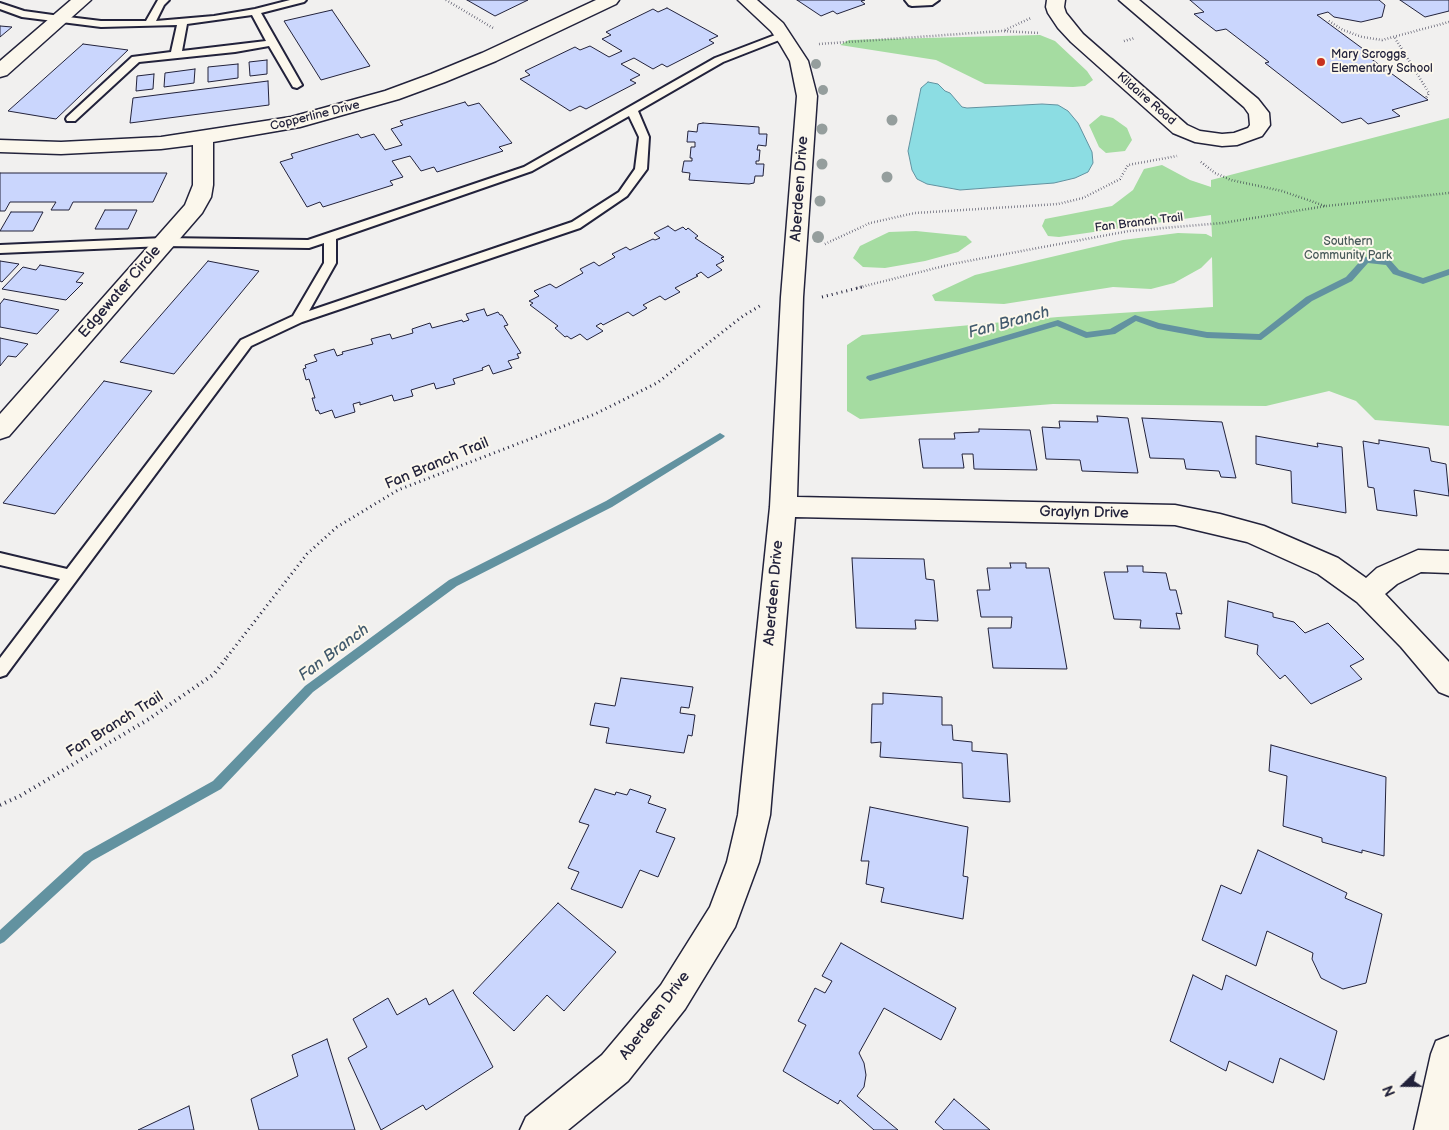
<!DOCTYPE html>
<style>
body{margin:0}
#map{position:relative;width:1449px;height:1130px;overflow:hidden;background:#f1f0ef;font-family:"Balsamiq Sans",sans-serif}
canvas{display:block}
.north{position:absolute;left:1379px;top:1060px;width:50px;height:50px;-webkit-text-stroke:4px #fbf7ec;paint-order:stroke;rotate:248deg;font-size:14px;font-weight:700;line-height:20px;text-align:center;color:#22223b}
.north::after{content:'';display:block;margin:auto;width:18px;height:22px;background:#22223b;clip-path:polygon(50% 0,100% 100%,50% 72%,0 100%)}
</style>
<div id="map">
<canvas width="1449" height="1130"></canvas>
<div class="north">N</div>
</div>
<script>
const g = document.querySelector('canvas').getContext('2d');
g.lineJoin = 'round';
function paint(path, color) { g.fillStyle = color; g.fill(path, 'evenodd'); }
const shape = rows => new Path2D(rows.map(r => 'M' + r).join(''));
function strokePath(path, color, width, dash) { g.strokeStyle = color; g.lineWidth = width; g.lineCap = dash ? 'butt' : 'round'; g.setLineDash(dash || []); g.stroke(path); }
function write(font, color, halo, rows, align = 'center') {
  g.font = font + ' "Balsamiq Sans",sans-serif'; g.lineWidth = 4; g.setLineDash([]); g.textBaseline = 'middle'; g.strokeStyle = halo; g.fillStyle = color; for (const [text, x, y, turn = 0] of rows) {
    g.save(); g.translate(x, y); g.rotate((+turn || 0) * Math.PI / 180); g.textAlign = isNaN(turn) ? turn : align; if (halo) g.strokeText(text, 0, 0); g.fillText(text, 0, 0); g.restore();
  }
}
paint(shape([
 [1040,35,1055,41,1087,71,1093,80,1085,86,1073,87,985,84,936,60,840,45,849,40],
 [1101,115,1113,118,1127,128,1132,140,1125,151,1106,153,1099,147,1089,125],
 [1449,118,1449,426,1375,420,1356,401,1329,391,1266,406,1053,404,860,419,847,411,847,345,862,335,1058,317,1213,307,1212,257,1201,268,1174,283,1151,289,1113,287,1004,304,935,301,932,295,975,275,1123,240,1178,233,1206,234,1212,237,1211,215,1059,237,1048,236,1042,226,1045,219,1112,206,1133,190,1144,169,1162,165,1190,180,1211,187,1211,180],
 [916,231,966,236,972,242,958,252,925,261,885,268,863,267,853,258,860,246,889,232]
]), '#a5dca1');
const water = shape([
 [928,82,938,84,945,91,950,93,962,107,967,108,1042,104,1058,105,1068,111,1078,123,1092,152,1093,163,1088,172,1075,178,1054,183,960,190,927,184,917,179,912,170,908,151,921,88,928,82]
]);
paint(water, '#8cdde3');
strokePath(water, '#6292a0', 1);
paint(shape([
 [1366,257,1391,261,1399,270,1423,278,1449,269,1449,275,1423,284,1393,274,1386,265,1368,263,1352,281,1312,301,1261,340,1207,338,1158,329,1136,321,1115,334,1086,338,1057,326,870,381,866,378,867,376,1058,320,1087,332,1110,329,1135,315,1159,323,1207,332,1259,334,1306,297,1346,277,1363,258,1366,257],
 [720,433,725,436,723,438,612,507,457,586,313,692,221,789,92,861,4,942,0,944,0,930,84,853,213,781,305,686,449,580,606,501,720,433]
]), '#6292a0');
const building = shape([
 [467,0,528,0,495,16,467,0],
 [797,0,865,0,861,1,865,4,837,14,833,11,821,16,797,0],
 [1190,0,1379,0,1385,5,1382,17,1361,22,1334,17,1328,12,1317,15,1374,57,1370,58,1428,100,1392,110,1400,116,1368,124,1361,118,1342,123,1265,63,1269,62,1226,29,1216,31,1194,14,1204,12,1190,0],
 [1400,0,1449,0,1449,11,1425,17,1400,0],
 [667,8,718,36,709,40,714,43,667,67,662,64,653,69,634,58,621,64,640,75,630,80,636,83,586,109,580,106,570,111,520,79,530,75,525,71,575,47,580,50,590,46,609,57,622,51,602,39,611,35,606,32,653,9,658,12,667,8],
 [332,10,370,66,321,80,284,21,332,10],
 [0,26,12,27,0,37,0,26],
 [83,44,128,50,56,119,8,111,83,44],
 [267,60,267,74,250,76,249,62,267,60],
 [238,64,238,78,208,82,208,67,238,64],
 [195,69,194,83,164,87,165,73,195,69],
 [154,74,153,89,136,91,137,76,154,74],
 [268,81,269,105,130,123,133,98,268,81],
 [465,102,468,106,479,103,512,143,499,147,503,151,437,172,434,167,421,171,410,156,392,161,403,177,390,181,393,185,323,207,320,202,307,207,280,162,293,158,291,154,358,134,361,138,374,134,385,150,402,145,391,129,403,125,400,121,465,102],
 [703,123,759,127,759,134,767,134,766,146,758,145,757,150,760,150,759,161,756,161,756,164,764,164,763,176,755,176,754,183,749,184,689,180,690,173,682,172,684,161,692,161,692,158,690,158,691,147,695,147,695,142,687,142,688,131,697,132,698,124,703,123],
 [0,173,167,173,153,202,73,202,69,210,51,210,56,202,10,202,5,211,0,211,0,173],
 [105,210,137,210,128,229,95,229,105,210],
 [11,212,43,212,33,231,0,231,11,212],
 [668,226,675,231,683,227,686,230,688,228,698,236,695,238,724,257,721,258,724,261,716,265,722,270,708,278,701,272,696,275,698,276,675,288,680,292,665,300,660,296,643,305,647,308,633,316,628,312,603,325,601,323,596,326,603,331,587,340,580,334,571,339,567,336,565,337,555,328,558,326,530,305,533,303,529,301,539,296,534,291,550,284,556,288,583,273,580,269,594,262,599,266,615,257,612,254,626,247,630,250,653,239,655,240,660,238,654,233,668,226],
 [0,261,19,264,2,282,0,281,0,261],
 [208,261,259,271,174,374,120,362,208,261],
 [40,265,84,273,76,282,83,283,66,300,2,289,23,267,36,270,40,265],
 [4,299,59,310,37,334,0,327,0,304,4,299],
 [484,309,487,316,498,312,500,315,502,315,508,325,504,326,521,353,517,354,519,358,508,361,512,368,493,374,489,365,482,368,483,370,453,379,455,384,436,389,434,383,411,390,413,396,394,401,392,395,360,405,360,402,353,404,355,412,335,418,332,410,320,414,318,410,316,411,312,398,315,398,309,379,306,380,303,369,306,368,305,365,317,361,314,355,334,349,337,356,343,354,342,352,373,344,371,339,390,334,392,339,413,333,412,329,430,323,432,328,462,320,463,322,469,320,466,314,484,309],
 [0,338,28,344,16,357,8,356,0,366,0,338],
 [104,381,152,391,55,514,3,503,104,381],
 [1097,416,1128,418,1138,473,1082,471,1080,460,1046,459,1042,427,1060,428,1059,421,1098,422,1097,416],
 [1142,418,1222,422,1236,478,1221,477,1219,471,1186,469,1184,459,1150,458,1142,418],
 [979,429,1030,430,1037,470,974,469,973,454,962,454,964,468,923,468,919,439,955,439,954,433,979,432,979,429],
 [1256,436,1318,447,1317,443,1342,447,1346,513,1292,503,1291,471,1256,464,1256,436],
 [1379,440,1429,448,1431,461,1446,464,1449,496,1414,490,1417,516,1377,510,1374,488,1368,487,1363,441,1379,444,1379,440],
 [852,558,924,559,926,579,934,580,938,621,915,620,916,629,856,628,852,558],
 [1010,563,1026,563,1026,568,1049,568,1067,669,993,668,988,628,1011,628,1012,617,981,617,977,590,990,590,987,568,1011,568,1010,563],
 [1127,566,1143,566,1143,572,1166,573,1170,590,1176,590,1182,614,1176,613,1180,629,1140,628,1141,620,1114,619,1104,572,1128,572,1127,566],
 [1228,601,1273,613,1273,617,1294,622,1305,633,1328,623,1364,659,1350,666,1362,679,1311,704,1285,675,1280,679,1257,654,1258,645,1225,637,1228,601],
 [621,678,693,687,689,708,681,707,680,713,695,715,692,736,688,735,684,753,606,743,609,728,590,725,595,703,615,706,621,678],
 [883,693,942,697,942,725,952,725,953,740,972,742,972,751,1007,754,1010,802,963,798,962,763,880,757,881,742,871,743,872,704,883,704,883,693],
 [1271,745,1386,777,1384,856,1362,850,1362,853,1322,842,1322,838,1283,826,1287,776,1269,771,1271,745],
 [595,789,615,795,616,792,627,795,630,789,651,796,648,803,666,809,656,832,675,838,658,877,640,870,622,908,571,889,579,872,568,868,589,825,579,822,595,789],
 [870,807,968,827,963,876,968,877,963,919,881,902,884,888,866,884,869,861,861,861,870,807],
 [1258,850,1347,893,1345,898,1382,914,1366,983,1343,989,1321,978,1312,959,1313,953,1267,931,1256,966,1202,940,1221,885,1241,894,1258,850],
 [558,903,616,952,564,1011,547,995,514,1031,473,993,558,903],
 [841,943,956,1008,941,1040,884,1008,859,1053,864,1063,866,1075,864,1087,857,1096,898,1130,874,1130,840,1100,838,1104,783,1071,806,1025,798,1021,815,988,825,993,832,981,822,976,841,943],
 [1193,975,1222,990,1226,975,1337,1031,1324,1080,1280,1058,1273,1083,1229,1061,1226,1071,1170,1041,1193,975],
 [453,990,493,1067,426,1110,423,1105,381,1130,348,1058,367,1047,353,1019,388,998,397,1015,426,998,429,1005,453,990],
 [327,1039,355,1130,259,1130,251,1099,298,1076,292,1055,327,1039],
 [954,1099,990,1130,944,1130,935,1122,954,1099],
 [189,1106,194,1130,138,1130,189,1106]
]);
paint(building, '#cad6fd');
strokePath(building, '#22223b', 1);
const lane = shape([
 [158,0,169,0,164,5,156,21,214,16,255,9,290,0,306,0,304,2,261,13,302,85,297,88,293,87,269,46,235,52,139,62,75,121,67,121,66,119,67,117,132,57,171,52,177,25,101,27,22,17,0,9,0,3,24,11,60,16,101,21,146,21,158,0],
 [252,15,266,41,182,51,187,24,252,15],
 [905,0,939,0,932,5,912,6,909,5,905,0],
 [783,32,788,35,787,37,723,62,638,111,649,137,647,169,627,196,580,228,302,322,251,346,6,675,0,677,0,658,60,579,0,565,0,553,67,569,241,340,293,316,324,263,324,243,309,248,164,246,0,253,0,245,164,238,308,240,524,167,715,58,783,32],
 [629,116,639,137,635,169,619,192,572,222,309,311,336,263,336,239,532,171,629,116]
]);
const street = shape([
 [71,0,91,0,7,75,0,77,0,61,71,0],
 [596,0,619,0,616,4,496,61,445,82,399,99,300,127,213,142,213,185,211,197,202,213,9,436,0,439,0,414,185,205,193,185,193,145,161,149,61,154,0,152,0,140,61,142,161,137,291,117,385,91,431,74,482,53,596,0],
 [738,0,757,0,783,23,808,61,817,96,803,297,797,497,1175,505,1220,514,1264,526,1338,558,1366,578,1377,568,1418,550,1449,551,1449,573,1421,572,1397,584,1385,594,1449,662,1449,696,1439,692,1401,647,1357,602,1318,574,1247,542,1175,525,795,517,770,815,759,862,735,927,685,1009,628,1081,568,1130,520,1130,526,1117,602,1055,661,985,710,907,727,862,738,815,770,507,781,297,797,96,790,61,780,44,771,31,738,0],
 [1047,0,1065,0,1064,7,1066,13,1083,34,1187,125,1200,131,1222,134,1234,133,1248,128,1250,125,1249,114,1244,107,1119,0,1139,0,1258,99,1269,113,1270,125,1262,136,1237,145,1222,146,1195,142,1173,133,1071,42,1058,28,1048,13,1046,7,1047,0],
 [1449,1036,1449,1130,1414,1130,1431,1054,1436,1041,1449,1036]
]);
strokePath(lane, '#22223b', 4);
strokePath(street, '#22223b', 3);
strokePath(shape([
 [446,0,493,28],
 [1329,21,1343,30,1362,37,1382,40,1449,22],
 [1005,30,1031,18],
 [1395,38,1429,93,1426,98],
 [1124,41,1135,38],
 [819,44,1002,31,1040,33],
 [1201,162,1215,173,1231,180,1282,191,1325,206],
 [825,244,870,223,915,213,1058,204,1083,198,1120,179,1128,165,1177,156],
 [857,288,952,264,1129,231,1223,223,1326,206,1449,193]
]), '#22223b', 2.5, [0.5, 2.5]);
strokePath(shape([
 [822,297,862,287],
 [227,657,307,554,337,527,398,490,595,414,657,383,743,316,763,304]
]), '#22223b', 3, [1, 4]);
strokePath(shape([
 [0,805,20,796,149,719,214,674,228,656]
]), '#22223b', 4, [1, 4.5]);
paint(lane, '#fbf7ec');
paint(street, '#fbf7ec');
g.fillStyle = '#959e9d';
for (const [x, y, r] of [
 [816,64,5],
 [823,90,5],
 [892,120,5.5],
 [822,129,5.5],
 [822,164,5.5],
 [887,177,5.5],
 [820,201,5.5],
 [818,237,6]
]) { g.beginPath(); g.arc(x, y, r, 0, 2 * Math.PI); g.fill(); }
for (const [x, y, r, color] of [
 [1321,62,5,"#c8321e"]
]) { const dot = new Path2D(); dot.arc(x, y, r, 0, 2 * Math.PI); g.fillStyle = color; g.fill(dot); strokePath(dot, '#fbf7ec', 2); }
write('12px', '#22223b', '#fbf7ec', [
 ["Mary Scroggs",1331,55],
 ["Elementary School",1331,69]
], 'left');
write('12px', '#22223b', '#fbf7ec', [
 ["Kildaire Road",1146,99,41],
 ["Copperline Drive",315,116,-14],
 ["Fan Branch Trail",1139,223,-7]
]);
write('12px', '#495a5a', '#fbf7ec', [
 ["Southern",1348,242],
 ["Community Park",1348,256]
]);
write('15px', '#22223b', '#fbf7ec', [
 ["Aberdeen Drive",800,189,-86],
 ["Edgewater Circle",120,292,-49],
 ["Fan Branch Trail",437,464,-23],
 ["Graylyn Drive",1084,513,1],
 ["Aberdeen Drive",774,593,-85],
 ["Fan Branch Trail",115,725,-32],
 ["Aberdeen Drive",655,1016,-53]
]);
write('italic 16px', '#425a6d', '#fbf7ec', [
 ["Fan Branch",1009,323,-15],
 ["Fan Branch",334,653,-37]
]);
</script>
